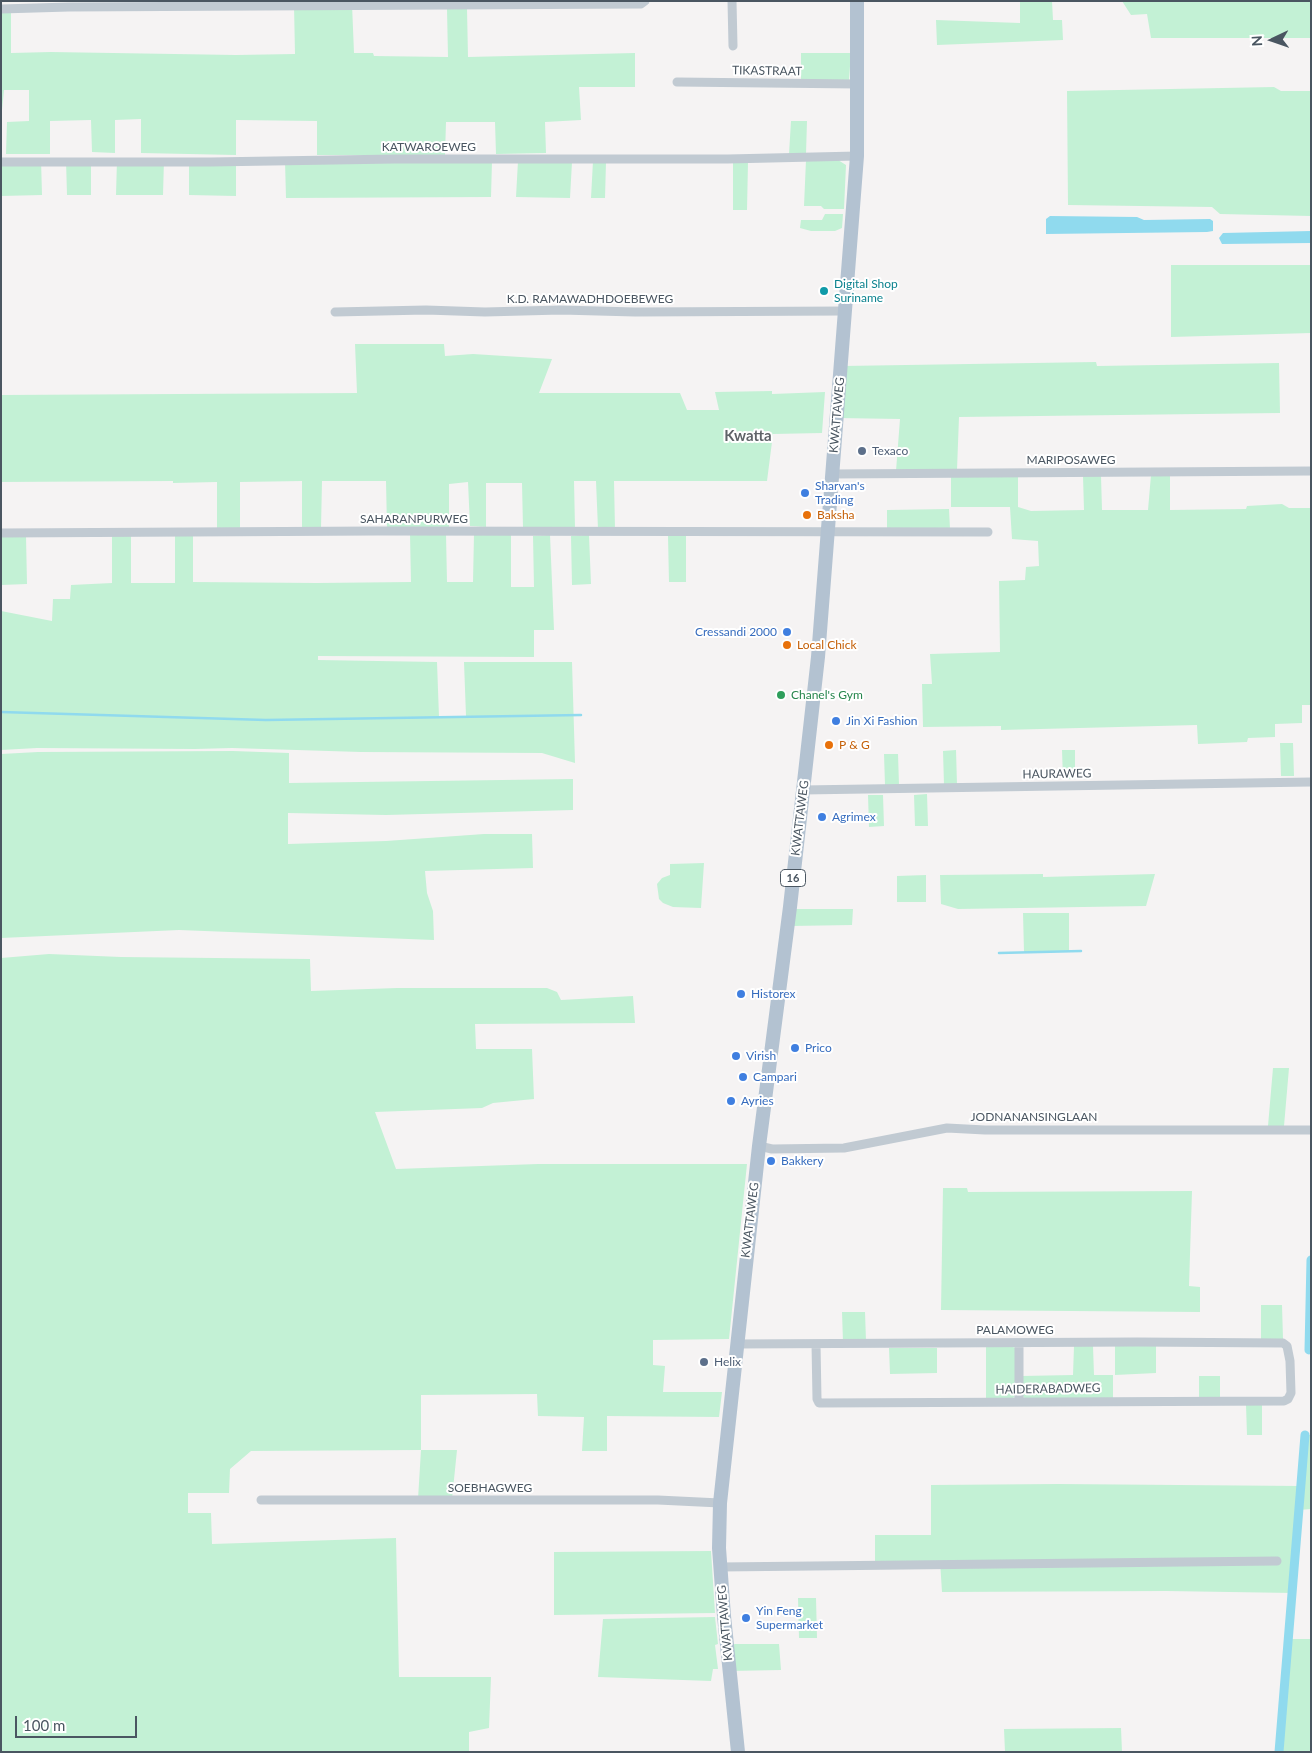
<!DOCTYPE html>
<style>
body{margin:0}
#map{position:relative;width:1312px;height:1753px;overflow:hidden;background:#f5f3f3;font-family:Lato,sans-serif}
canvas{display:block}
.frame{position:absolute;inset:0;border:2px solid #4a5661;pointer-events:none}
.north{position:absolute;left:1247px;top:15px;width:50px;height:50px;-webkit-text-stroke:4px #fff;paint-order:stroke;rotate:267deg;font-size:14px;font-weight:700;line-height:20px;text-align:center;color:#4a5661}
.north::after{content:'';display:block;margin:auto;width:18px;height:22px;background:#4a5661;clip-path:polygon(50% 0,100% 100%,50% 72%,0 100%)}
.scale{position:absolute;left:15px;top:1716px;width:122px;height:22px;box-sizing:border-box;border:2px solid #4a5661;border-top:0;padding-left:6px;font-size:15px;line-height:18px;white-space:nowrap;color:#4a5661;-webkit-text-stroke:4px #fff;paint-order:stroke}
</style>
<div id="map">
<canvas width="1312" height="1753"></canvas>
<div class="frame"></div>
<div class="north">N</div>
<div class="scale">100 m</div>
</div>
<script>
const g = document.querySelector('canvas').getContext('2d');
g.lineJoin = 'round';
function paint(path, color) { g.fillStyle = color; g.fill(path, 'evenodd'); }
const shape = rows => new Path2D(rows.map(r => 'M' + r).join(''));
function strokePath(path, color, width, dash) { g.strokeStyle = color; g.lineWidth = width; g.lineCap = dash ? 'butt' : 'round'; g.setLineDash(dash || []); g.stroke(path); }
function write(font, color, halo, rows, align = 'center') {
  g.font = font + ' Lato,sans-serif'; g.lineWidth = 4; g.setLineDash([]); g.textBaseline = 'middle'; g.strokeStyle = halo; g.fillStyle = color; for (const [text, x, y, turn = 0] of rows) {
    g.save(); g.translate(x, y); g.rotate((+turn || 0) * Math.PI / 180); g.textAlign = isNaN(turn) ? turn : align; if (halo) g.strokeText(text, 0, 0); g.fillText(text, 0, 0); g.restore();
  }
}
paint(shape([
 [1020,1,1052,1,1053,20,1062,20,1063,40,937,45,936,20,1020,23],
 [1122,1,1311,1,1311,38,1151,38,1147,14,1131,15],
 [352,4,354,53,373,53,374,56,448,57,447,9,467,9,468,57,635,53,635,87,579,87,581,120,545,122,546,153,496,154,495,122,446,122,445,155,317,155,317,121,236,120,236,155,141,153,141,119,115,120,115,153,92,152,91,120,50,121,50,154,6,154,7,122,29,121,29,90,4,90,1,120,1,5,11,5,11,53,51,52,236,55,295,54,294,5],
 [801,53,851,53,849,80,801,81],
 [1274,87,1281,91,1311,91,1311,216,1220,214,1212,207,1068,205,1067,91],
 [791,121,807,121,806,154,789,154],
 [41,159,42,195,1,196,1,160],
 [91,159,91,195,67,195,66,160],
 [117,160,164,160,163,195,116,195],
 [189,160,236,160,236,196,189,195],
 [806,160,838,160,846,165,844,209,824,209,821,206,804,206],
 [285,161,492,161,491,197,286,198],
 [518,161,572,162,570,198,516,197],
 [593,161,606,162,605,198,591,198],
 [733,162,748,162,747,210,733,210],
 [825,214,843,214,842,228,835,231,811,231,800,228,801,220,822,220],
 [1171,265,1311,265,1311,333,1171,337],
 [355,344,444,344,445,356,473,354,552,359,539,393,680,393,687,410,719,410,715,392,772,391,772,394,825,392,822,433,773,434,767,481,614,481,615,529,598,529,596,481,574,481,575,528,523,528,522,483,486,483,486,527,470,526,468,482,449,484,449,528,387,528,386,481,322,481,321,528,302,528,302,481,240,482,240,528,217,528,217,482,173,483,173,481,1,482,1,395,357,393],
 [1096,362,1097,366,1279,363,1280,413,959,417,957,470,896,471,900,419,838,418,843,366],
 [1170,474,1170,510,1246,509,1247,506,1282,504,1289,508,1311,508,1311,705,1302,705,1302,723,1275,724,1275,737,1248,738,1247,742,1198,744,1197,725,1001,730,1001,726,923,727,922,684,932,684,930,654,1000,652,999,581,1025,580,1026,567,1039,566,1038,541,1012,539,1010,507,951,507,951,477,1018,477,1018,507,1031,511,1084,510,1083,476,1101,476,1102,510,1148,510,1151,475],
 [949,509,950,529,887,529,887,510],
 [175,534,193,534,193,582,317,583,411,582,410,534,446,534,447,582,473,582,474,534,511,535,511,587,534,587,533,536,550,535,554,630,534,630,534,657,318,656,318,660,437,662,439,717,466,716,464,662,572,662,575,763,542,753,361,752,232,748,195,749,37,748,1,750,1,611,52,621,53,599,70,599,71,585,112,583,112,535,131,535,131,583,175,583],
 [589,535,591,584,572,585,571,536],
 [686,535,686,582,669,582,668,536],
 [1,536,26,536,27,584,1,585],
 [1280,743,1293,743,1294,776,1281,776],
 [956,750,957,785,944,785,943,751],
 [1062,750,1075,750,1075,779,1063,779],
 [233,751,289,753,289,783,573,779,573,810,386,815,288,813,288,844,386,841,484,834,532,834,533,868,425,871,427,893,433,911,434,940,179,930,1,938,1,754,38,752],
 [884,754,898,754,899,785,885,785],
 [927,794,928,826,915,826,914,795],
 [868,795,883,795,884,826,869,827],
 [704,863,701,908,673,907,663,903,659,899,657,884,662,878,670,875,670,864],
 [1043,874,1043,877,1155,874,1146,906,958,909,941,904,940,875],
 [926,875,926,902,897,902,897,876],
 [792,909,853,909,852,925,790,926],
 [1023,913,1069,913,1069,951,1024,952],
 [49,954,121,957,310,959,311,991,397,988,547,988,557,992,561,1000,633,996,635,1023,475,1024,476,1049,532,1049,534,1099,493,1103,482,1108,375,1112,396,1169,538,1164,747,1164,729,1339,653,1340,653,1365,665,1366,663,1392,722,1392,719,1417,607,1416,607,1451,582,1451,584,1417,538,1416,537,1394,421,1395,421,1450,457,1450,452,1499,418,1499,421,1450,251,1451,230,1469,229,1493,188,1493,188,1513,211,1513,212,1544,396,1538,399,1677,491,1677,489,1728,469,1732,469,1752,1,1752,1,958],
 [1273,1068,1289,1068,1284,1126,1268,1126],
 [943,1188,967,1188,968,1192,1192,1191,1189,1286,1200,1287,1200,1312,941,1310],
 [1261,1305,1282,1305,1283,1339,1261,1339],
 [842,1312,865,1312,866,1341,843,1342],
 [1115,1345,1156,1345,1156,1373,1115,1375],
 [1074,1346,1093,1346,1094,1375,1113,1375,1113,1398,1026,1400,1022,1395,1022,1376,1073,1375],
 [986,1347,1013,1347,1016,1348,1015,1396,1013,1398,986,1399],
 [889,1348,937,1348,937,1373,890,1374],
 [1199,1376,1220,1376,1220,1399,1199,1399],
 [1262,1404,1262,1435,1247,1435,1246,1405],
 [1305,1435,1311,1435,1311,1509,1299,1510,1293,1593,1166,1591,942,1592,940,1561,875,1562,875,1535,931,1535,931,1485,1058,1484,1300,1486],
 [711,1551,715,1613,554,1615,554,1552],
 [798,1598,816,1598,817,1638,799,1638],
 [715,1617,718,1644,715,1645,718,1669,713,1669,711,1681,598,1677,603,1619],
 [1290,1639,1311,1639,1311,1752,1279,1752,1282,1705],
 [735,1644,779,1644,781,1670,730,1671,727,1646],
 [1121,1728,1122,1752,1005,1752,1004,1729]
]), '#c3f1d5');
paint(shape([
 [1050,216,1137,217,1144,220,1210,219,1213,221,1213,231,1207,232,1046,234,1046,219],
 [1311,231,1311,243,1222,244,1219,238,1223,233]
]), '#90daee');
strokePath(shape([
 [1,712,266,720,581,715],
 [999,953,1081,951]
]), '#90daee', 2.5);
strokePath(shape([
 [1309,1350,1311,1260],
 [1279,1752,1305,1435]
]), '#90daee', 9);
strokePath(shape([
 [732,1,733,46],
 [1,9,69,7,641,4,645,1],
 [677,82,857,84],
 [1,162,211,162,395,159,728,159,857,156],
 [335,312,426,310,485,312,561,310,635,312,846,311],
 [832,474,1311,471],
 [1,533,377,531,988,532],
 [803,790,1311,782],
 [759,1146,772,1149,844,1148,947,1128,985,1130,1311,1130],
 [736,1344,1137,1342,1283,1343,1287,1346,1290,1361,1291,1393,1288,1399,1284,1401,819,1403,817,1399,816,1344],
 [1019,1402,1019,1343],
 [261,1500,658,1500,720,1503],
 [720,1567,1277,1561]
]), '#c1cad2', 9);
strokePath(shape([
 [738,1752,724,1616,719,1548,720,1503,759,1146,790,907,818,657,857,156,857,1]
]), '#b3c2d1', 14);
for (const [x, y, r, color] of [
 [824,291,5,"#0f9aa8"],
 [862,451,5,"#5c6f8a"],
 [805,493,5,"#3f7fe0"],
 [807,515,5,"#e8710a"],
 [787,632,5,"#3f7fe0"],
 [787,645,5,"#e8710a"],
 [781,695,5,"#2e9e5b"],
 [836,721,5,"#3f7fe0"],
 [829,745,5,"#e8710a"],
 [822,817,5,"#3f7fe0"],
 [741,994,5,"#3f7fe0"],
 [795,1048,5,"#3f7fe0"],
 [736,1056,5,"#3f7fe0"],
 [743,1077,5,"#3f7fe0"],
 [731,1101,5,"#3f7fe0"],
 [771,1161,5,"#3f7fe0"],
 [704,1362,5,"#5c6f8a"],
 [746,1618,5,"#3f7fe0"]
]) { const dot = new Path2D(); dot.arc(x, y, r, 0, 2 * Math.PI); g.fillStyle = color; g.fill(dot); strokePath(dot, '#fff', 2); }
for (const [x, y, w] of [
 [793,878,25]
]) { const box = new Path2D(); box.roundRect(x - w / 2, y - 8.5, w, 17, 4); g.fillStyle = '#fff'; g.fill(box); strokePath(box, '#4a5661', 1); }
write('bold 11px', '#4a5661', null, [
 ["16",793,878]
]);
write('12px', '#4a5661', '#fff', [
 ["TIKASTRAAT",767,71,1],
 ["KATWAROEWEG",429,147],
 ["K.D. RAMAWADHDOEBEWEG",590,299],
 ["KWATTAWEG",837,415,-85],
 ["MARIPOSAWEG",1071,460],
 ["SAHARANPURWEG",414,519],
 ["HAURAWEG",1057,774,-1],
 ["KWATTAWEG",800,818,-83],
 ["JODNANANSINGLAAN",1034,1117],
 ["KWATTAWEG",750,1220,-83],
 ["PALAMOWEG",1015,1330],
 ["HAIDERABADWEG",1048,1389,-1],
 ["SOEBHAGWEG",490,1488],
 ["KWATTAWEG",725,1623,-95]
]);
write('12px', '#0d838f', '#fff', [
 ["Digital Shop",834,284],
 ["Suriname",834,298]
], 'left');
write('12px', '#4e5e75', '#fff', [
 ["Texaco",872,451],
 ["Helix",714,1362]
], 'left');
write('12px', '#366cbe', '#fff', [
 ["Sharvan's",815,486],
 ["Trading",815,500],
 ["Cressandi 2000",777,632,"right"],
 ["Jin Xi Fashion",846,721],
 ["Agrimex",832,817],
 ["Historex",751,994],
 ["Prico",805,1048],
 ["Virish",746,1056],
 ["Campari",753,1077],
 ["Ayries",741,1101],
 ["Bakkery",781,1161],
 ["Yin Feng",756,1611],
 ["Supermarket",756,1625]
], 'left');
write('12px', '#c56008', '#fff', [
 ["Baksha",817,515],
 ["Local Chick",797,645],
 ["P & G",839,745]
], 'left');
write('12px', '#27864d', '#fff', [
 ["Chanel's Gym",791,695]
], 'left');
write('bold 15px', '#5f6368', '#fff', [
 ["Kwatta",748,436]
]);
</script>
